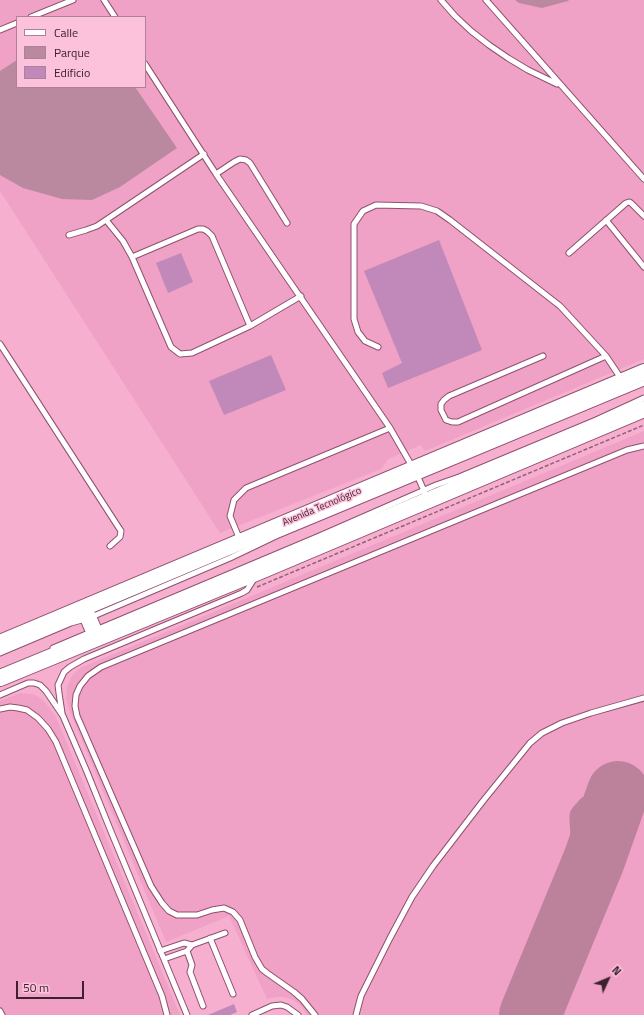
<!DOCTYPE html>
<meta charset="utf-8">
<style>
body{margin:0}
#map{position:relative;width:644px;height:1015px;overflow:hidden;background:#f7afd0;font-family:"Titillium Web",sans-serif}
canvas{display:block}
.legend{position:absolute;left:16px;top:16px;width:130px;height:72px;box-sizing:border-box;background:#fcc1db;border:1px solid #af8196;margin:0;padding:5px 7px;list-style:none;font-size:12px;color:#3c212e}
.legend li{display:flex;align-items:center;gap:8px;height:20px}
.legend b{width:20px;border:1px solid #af8196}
.north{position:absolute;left:588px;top:959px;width:40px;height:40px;-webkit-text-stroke:3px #fcc1db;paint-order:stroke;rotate:46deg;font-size:11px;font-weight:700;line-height:16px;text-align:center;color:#3c212e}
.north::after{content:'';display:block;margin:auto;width:14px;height:18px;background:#3c212e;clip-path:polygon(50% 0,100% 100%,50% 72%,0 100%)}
.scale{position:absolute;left:16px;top:981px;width:68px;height:18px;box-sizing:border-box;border:2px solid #3c212e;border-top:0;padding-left:5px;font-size:12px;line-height:14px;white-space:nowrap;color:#3c212e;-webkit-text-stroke:3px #fcc1db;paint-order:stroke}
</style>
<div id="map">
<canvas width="644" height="1015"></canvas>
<ul class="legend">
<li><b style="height:5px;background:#fff"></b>Calle</li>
<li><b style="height:11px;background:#bb899f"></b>Parque</li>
<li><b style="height:11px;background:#c089ba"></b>Edificio</li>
</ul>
<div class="north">N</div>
<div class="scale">50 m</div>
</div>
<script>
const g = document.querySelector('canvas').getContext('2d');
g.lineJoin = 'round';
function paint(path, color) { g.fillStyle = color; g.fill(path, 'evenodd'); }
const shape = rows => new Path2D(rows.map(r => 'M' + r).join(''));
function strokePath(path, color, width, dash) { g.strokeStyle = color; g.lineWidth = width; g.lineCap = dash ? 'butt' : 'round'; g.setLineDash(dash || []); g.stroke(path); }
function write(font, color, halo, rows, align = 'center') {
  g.font = font + ' "Titillium Web",sans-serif'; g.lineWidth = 3; g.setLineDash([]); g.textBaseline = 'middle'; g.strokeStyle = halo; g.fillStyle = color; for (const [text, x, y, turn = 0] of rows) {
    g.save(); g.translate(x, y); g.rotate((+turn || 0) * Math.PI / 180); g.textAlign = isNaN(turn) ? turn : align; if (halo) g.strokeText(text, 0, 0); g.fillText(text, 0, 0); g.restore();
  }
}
paint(shape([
 [0,0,644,0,644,359,425,451,421,445,388,459,381,469,220,533,0,191],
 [17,17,145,17,145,87,17,87],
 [644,431,644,1015,307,1015,301,1006,293,1000,284,997,276,997,267,999,229,916,166,942,70,712,66,699,67,687,72,676,80,668],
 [20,693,33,694,41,698,48,706,56,717,180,1015,0,1015,0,701]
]), '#efa1c6');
paint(shape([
 [515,0,569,0,568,1,542,8,519,3],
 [17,60,17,87,135,87,177,148,120,187,92,200,62,199,23,188,0,175,0,71]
]), '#bb899f');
strokePath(shape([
 [586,881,582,820,582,816,589,808,593,805,603,803,608,804,617,809,620,812,624,822,623,831,618,840,594,860]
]), '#bc829c', 25);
strokePath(shape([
 [530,1015,594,860,618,792]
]), '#bc829c', 62);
paint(shape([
 [439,240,482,350,388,388,382,373,402,363,364,271],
 [181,253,193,282,168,293,156,263],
 [271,355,286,390,224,415,209,381],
 [234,1004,237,1012,230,1015,208,1015]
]), '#c089ba');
const service = shape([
 [104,0,115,17],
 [441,0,455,16,471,31,489,45,508,58,528,70,557,84],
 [486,0,644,179],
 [31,17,73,0],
 [0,30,17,23],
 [145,64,216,174,390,428,413,468],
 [216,174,234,162,240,159,246,160,250,163,287,223],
 [106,220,123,241,132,257,198,229,203,229,207,231,212,236,250,326,301,296],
 [606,220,644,267],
 [69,235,86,230,97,226,204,154],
 [569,253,626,203,629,202,631,203,644,216],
 [132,257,171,347,180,354,192,353,250,326],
 [0,344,119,528,121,531,120,537,110,546],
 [378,347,365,341,358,332,354,319,354,224,363,211,376,205,421,206,437,211,450,220,560,306,606,356,622,380],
 [543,356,449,396,444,400,441,404,441,410,446,420,452,422,458,422,606,356],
 [417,475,425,493],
 [240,540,230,516,234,500,246,488,390,428],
 [53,648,317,537,436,485,459,477,596,420,644,398],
 [0,653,71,623,89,618,230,558,276,536,644,383],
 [0,695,28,683,34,683,40,685,46,691,63,716,87,772,110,829,187,1015],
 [0,709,10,707,18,708,27,710,38,718,48,729,56,742,162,996,167,1015],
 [62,713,59,693,58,685,64,672,70,667,84,659,242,593,247,590,254,579],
 [210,938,233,994],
 [160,951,184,943,192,945],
 [187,951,192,965,190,972,203,1006],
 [164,959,187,951,192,945,225,933],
 [0,1011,2,1015],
 [252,1015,272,1006,281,1005,287,1007,298,1015],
 [315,1015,302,999,294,992,267,973,262,969,255,957,240,920,233,912,224,908,212,910,197,915,177,915,169,911,162,903,151,886,77,716,75,706,76,695,80,686,88,676,101,667,627,450,644,446],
 [356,1015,361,996,390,938,412,897,433,866,483,801,530,743,542,733,562,723,591,713,644,698]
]);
const primary = shape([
 [84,608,97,638],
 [0,643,644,372],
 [0,678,258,572,644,409]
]);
strokePath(service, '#8f506f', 7);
strokePath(primary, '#8f506f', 18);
strokePath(shape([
 [257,587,644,425]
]), '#916278', 1.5, [4, 2]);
strokePath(service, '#fff', 5);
strokePath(primary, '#fff', 16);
write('10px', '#3c212e', '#fcc1db', [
 ["Avenida Tecnológico",322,507,-23]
]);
</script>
